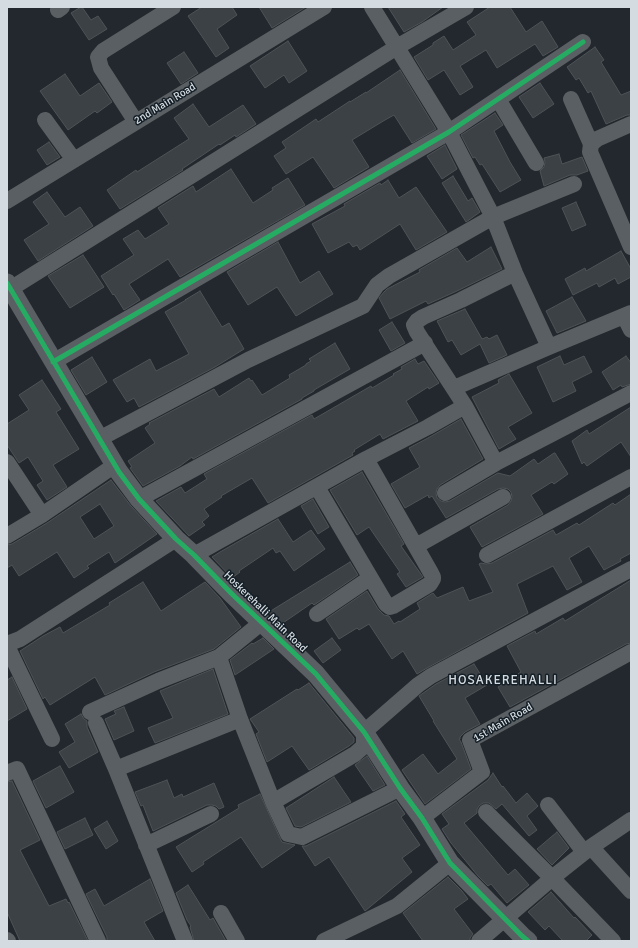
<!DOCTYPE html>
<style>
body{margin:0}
#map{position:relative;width:638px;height:948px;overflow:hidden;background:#22282d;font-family:Signika,sans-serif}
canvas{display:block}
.frame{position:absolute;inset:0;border:8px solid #d5dce1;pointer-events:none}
</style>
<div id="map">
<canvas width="638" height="948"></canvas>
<div class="frame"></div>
</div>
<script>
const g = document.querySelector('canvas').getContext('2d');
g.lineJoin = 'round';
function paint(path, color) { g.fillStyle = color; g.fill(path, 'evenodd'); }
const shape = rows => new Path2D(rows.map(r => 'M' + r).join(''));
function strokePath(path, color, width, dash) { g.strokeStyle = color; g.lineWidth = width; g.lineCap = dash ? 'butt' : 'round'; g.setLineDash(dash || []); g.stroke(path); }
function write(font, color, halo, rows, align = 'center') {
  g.font = font + ' Signika,sans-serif'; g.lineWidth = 3; g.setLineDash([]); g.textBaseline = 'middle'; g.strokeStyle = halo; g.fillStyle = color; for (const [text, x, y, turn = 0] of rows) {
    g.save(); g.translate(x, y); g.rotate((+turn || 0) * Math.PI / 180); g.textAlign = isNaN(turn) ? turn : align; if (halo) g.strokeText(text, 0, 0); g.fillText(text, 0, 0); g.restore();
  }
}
const building = shape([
 [81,7,82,7,91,20,98,16,107,29,89,40,71,13,81,7],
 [202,7,232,7,237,15,217,29,229,48,216,57,188,16,202,7],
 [259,7,306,7,272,28,259,7],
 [388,7,443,7,422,22,404,32,388,7],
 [490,7,510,7,526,32,542,21,558,47,543,56,535,44,497,68,486,50,460,66,473,87,460,95,444,70,428,80,414,57,433,45,433,43,444,36,453,50,476,35,467,22,490,7],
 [288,41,307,71,289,83,284,75,265,88,250,66,288,41],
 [595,47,604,60,601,62,621,95,631,91,631,115,627,115,606,124,591,91,588,93,579,78,576,80,567,67,595,47],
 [184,52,198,73,181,84,167,63,184,52],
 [400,70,436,129,412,143,394,115,385,120,352,140,369,167,334,188,313,157,286,174,274,156,286,148,282,142,316,119,318,122,350,101,350,102,366,92,366,93,400,70],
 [65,74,80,96,99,83,112,102,97,113,95,111,68,130,40,91,65,74],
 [540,83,554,104,533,118,519,97,540,83],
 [193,104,209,127,243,105,256,124,236,137,235,135,220,145,219,144,182,169,183,170,120,209,107,190,136,170,137,172,189,139,174,118,193,104],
 [495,113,503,125,494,131,510,162,521,180,500,192,482,164,480,165,475,157,473,158,461,135,495,113],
 [49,142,60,157,47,165,37,150,49,142],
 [445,145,457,169,442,179,427,156,445,145],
 [559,154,562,164,582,157,588,171,577,175,570,175,544,186,540,171,544,167,545,162,544,158,559,154],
 [231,169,253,203,273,190,272,188,288,178,305,205,180,277,168,259,129,284,140,300,124,310,114,294,113,295,101,276,134,255,123,239,138,230,145,239,169,224,158,208,193,186,196,192,231,169],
 [453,176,468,201,472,198,480,212,466,222,442,183,453,176],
 [388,180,399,198,416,187,447,232,416,250,400,224,360,250,357,245,353,247,349,242,328,253,312,224,345,206,344,204,380,183,381,185,388,180],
 [47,192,65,217,80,207,93,226,38,261,24,240,49,224,33,202,47,192],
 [576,202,586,225,572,231,562,208,576,202],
 [278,242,300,283,319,271,333,294,296,316,277,287,248,305,227,272,278,242],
 [491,247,502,269,457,291,428,304,426,301,390,319,379,298,384,292,387,289,420,272,419,270,457,248,467,262,491,247],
 [621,251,631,269,631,277,618,284,615,278,599,287,597,283,573,295,565,279,585,268,586,271,621,251],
 [83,255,104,287,70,308,48,276,83,255],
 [200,291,222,327,229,323,244,349,215,367,139,407,134,398,127,402,113,380,150,359,156,371,189,354,165,312,186,300,185,300,200,291],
 [572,297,586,321,557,333,546,311,572,297],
 [465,309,482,339,487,337,489,339,497,335,507,355,489,363,480,344,461,355,452,340,448,342,437,321,465,309],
 [392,322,405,343,391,351,379,330,392,322],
 [335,343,350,369,314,390,314,391,302,398,302,399,193,459,192,457,180,466,143,486,130,468,132,467,128,461,155,443,145,428,150,424,149,423,214,389,219,397,249,378,251,381,252,380,262,395,290,378,289,375,306,365,306,364,311,361,309,359,335,343],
 [560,356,564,365,584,356,592,372,572,382,576,391,553,402,537,367,560,356],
 [626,356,631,363,631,384,622,387,621,385,613,390,602,372,626,356],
 [92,357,107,382,86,395,71,370,92,357],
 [415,359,418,364,424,361,439,383,429,389,428,387,406,401,418,421,383,439,380,434,354,450,355,451,352,453,353,455,268,503,252,478,221,496,222,497,204,509,209,516,202,522,205,525,189,536,156,501,181,487,185,493,207,479,204,474,312,415,314,419,371,386,372,388,394,375,393,374,402,369,401,367,415,359],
 [509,374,532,413,508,427,516,439,499,449,472,397,499,383,498,380,509,374],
 [42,380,61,409,56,412,79,449,53,465,67,487,47,500,37,485,43,481,28,457,19,463,7,445,7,424,29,410,19,395,42,380],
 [631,407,631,457,621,442,587,466,584,462,582,464,572,441,587,430,589,434,631,407],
 [461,419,483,459,440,485,437,489,436,493,437,498,441,501,445,502,450,501,498,473,510,476,534,459,538,464,554,453,555,453,568,474,554,484,552,482,531,495,543,514,482,547,470,527,508,505,511,501,512,497,511,492,508,489,503,488,498,489,446,518,432,496,429,498,428,495,405,508,391,484,420,467,409,448,428,438,461,419],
 [362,472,404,544,401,546,423,577,406,587,397,574,400,572,369,527,357,535,330,490,362,472],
 [111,480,131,506,157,534,115,563,109,552,87,566,89,568,74,578,57,552,19,576,12,565,7,568,7,545,12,544,47,523,111,480],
 [100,504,114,526,94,539,80,517,100,504],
 [631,494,631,553,620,559,621,561,604,570,589,546,569,558,582,582,567,590,553,566,517,584,528,613,427,668,417,674,403,651,392,659,369,624,359,630,357,628,339,639,326,619,367,591,378,609,384,615,389,616,394,624,399,621,400,622,420,609,417,603,433,593,437,598,463,587,469,601,493,592,479,564,481,563,486,564,492,563,553,530,556,535,577,523,579,525,613,503,615,505,631,494],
 [313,499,329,527,318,534,301,506,313,499],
 [278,519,293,542,311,530,325,549,294,571,280,551,276,553,273,548,239,571,240,572,232,578,212,557,220,552,278,519],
 [350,562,358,575,314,605,312,603,280,625,273,618,269,612,350,562],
 [631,580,631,643,626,644,510,707,498,687,521,672,507,646,535,631,536,634,563,618,565,621,631,580],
 [143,582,161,611,205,582,220,598,241,627,214,649,154,672,105,695,95,677,50,705,45,697,43,699,20,651,43,636,60,627,63,633,110,605,109,603,143,582],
 [263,638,274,649,235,675,230,660,252,643,253,644,263,638],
 [332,638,341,650,323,663,314,651,332,638],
 [474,664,487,685,465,698,480,724,465,732,460,737,460,739,459,739,461,742,471,769,425,804,402,770,423,754,438,774,457,759,433,721,434,721,419,696,436,684,474,664],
 [213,669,228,714,155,743,148,728,173,718,160,691,213,669],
 [12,677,27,709,7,721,7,680,12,677],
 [309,683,354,738,354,742,349,746,309,770,292,746,267,762,256,734,259,732,250,719,297,689,298,690,309,683],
 [124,707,134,731,114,740,105,719,116,714,114,711,124,707],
 [81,714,84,719,87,721,87,727,98,752,69,768,59,752,75,742,65,724,81,714],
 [367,756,385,785,373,791,355,765,367,756],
 [60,766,74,792,46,808,33,781,60,766],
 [493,773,502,787,503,786,516,803,527,793,538,806,527,816,537,830,529,836,502,804,496,809,489,803,483,803,479,806,477,809,477,813,464,823,508,875,515,869,529,885,507,903,491,884,488,886,478,876,451,843,442,829,449,824,442,814,488,780,493,773],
 [334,777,351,802,301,827,295,826,286,808,320,786,334,777],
 [167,780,174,798,182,794,183,797,214,783,224,807,219,809,216,806,212,805,207,805,153,831,143,805,141,806,135,792,167,780],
 [12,781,40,840,20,850,49,906,66,899,68,903,69,902,88,941,20,941,7,912,7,782,12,781],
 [260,794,280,838,282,842,286,843,295,845,262,868,241,837,203,862,204,864,192,872,176,847,239,808,238,805,260,794],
 [396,801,405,814,401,817,420,845,402,858,412,872,365,911,329,857,315,866,302,846,306,846,396,801],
 [85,818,93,835,65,849,57,832,85,818],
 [107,821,118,841,106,849,94,829,107,821],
 [557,832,569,848,552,865,537,849,557,832],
 [448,877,462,891,468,899,454,909,473,934,470,938,470,941,423,941,403,913,448,877],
 [150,879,163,911,144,922,155,941,107,941,107,937,86,894,95,889,104,906,150,879],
 [188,885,210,920,213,918,226,941,194,941,190,927,191,926,187,920,176,893,188,885],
 [551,892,574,918,575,917,592,935,586,941,563,941,549,926,545,930,528,912,551,892]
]);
paint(building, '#3c4145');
strokePath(building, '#4e5357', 1);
strokePath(shape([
 [372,7,449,132,493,217,515,273,549,347],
 [58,10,62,7],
 [498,99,536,163],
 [571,99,591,144],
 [45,120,74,160],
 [136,122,101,68,98,57,103,51,173,7],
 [631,124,597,139,591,144,590,152,631,247],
 [7,201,324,7],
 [7,291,397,47,466,7],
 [624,316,631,330],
 [53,362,449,132,583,42],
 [454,388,549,347,631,313],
 [99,439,248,360,363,306,377,285,389,276,493,217,574,184],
 [7,462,42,515],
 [496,463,465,406,417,332,414,325,417,321,423,317,461,300,515,273],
 [317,487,386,604,390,607,393,606,430,584,433,579,433,577,431,573,366,459],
 [445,493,496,463,631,393],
 [139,499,425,343],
 [7,536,42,515,115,465],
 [416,546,503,497],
 [194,555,366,459,428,427,465,406],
 [487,555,631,477],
 [317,614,370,578],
 [7,644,20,639,176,539],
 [7,646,52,739],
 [219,657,240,719,273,802,288,834,302,837,400,788],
 [90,712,158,681,219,657,261,623],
 [96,723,116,769,185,941],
 [116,769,240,719],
 [7,773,17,769,98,941],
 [273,802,355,754,364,746,364,732,418,685,431,676,631,569],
 [548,805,584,852],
 [486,812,552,878,613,941],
 [422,818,482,772,470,740,631,652],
 [146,845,211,814],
 [591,847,631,891],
 [221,913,237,941],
 [7,940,8,941],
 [324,941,397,906,450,863],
 [479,941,557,874,591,847,631,820]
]), '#5a5f63', 16);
strokePath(shape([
 [7,283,119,472,139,499,176,539,194,555,232,594,316,674,364,732,400,788,422,818,450,863,522,936,528,941]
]), '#5a5f63', 19);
strokePath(shape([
 [7,283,119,472,139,499,176,539,194,555,232,594,316,674,364,732,400,788,422,818,450,863,522,936,528,941],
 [53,362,449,132,583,42]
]), '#26ab63', 5);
write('11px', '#d5dce1', '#151f27', [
 ["2nd Main Road",165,104,-31],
 ["Hoskerehalli Main Road",265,612,44],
 ["1st Main Road",503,723,-30]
]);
g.letterSpacing = '1px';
write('13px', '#d5dce1', '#151f27', [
 ["HOSAKEREHALLI",503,681]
]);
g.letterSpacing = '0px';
</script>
